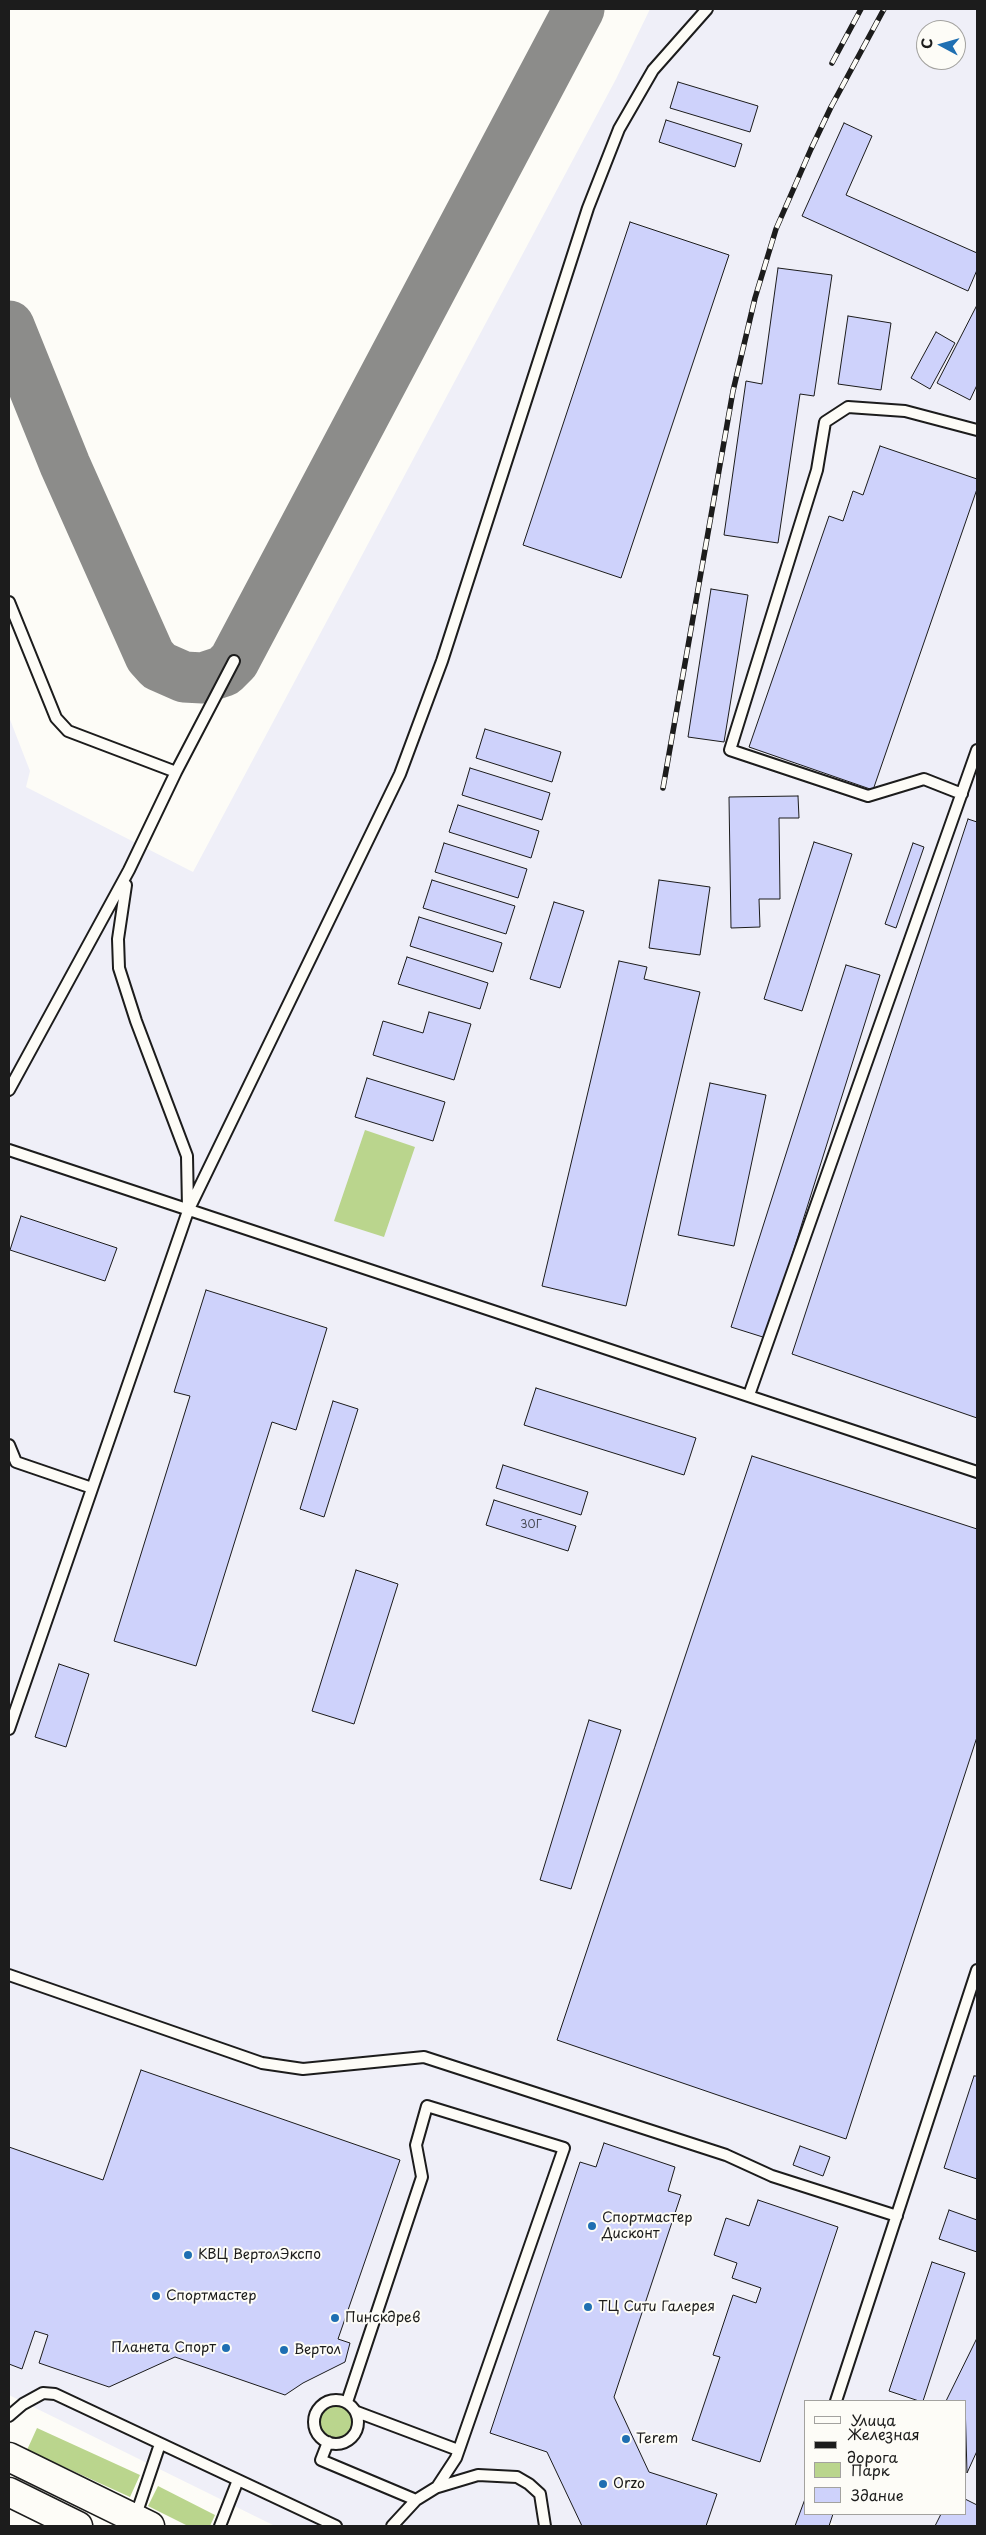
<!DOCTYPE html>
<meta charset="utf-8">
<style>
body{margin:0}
#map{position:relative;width:986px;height:2535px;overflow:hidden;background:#fdfcf7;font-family:"Playpen Sans",sans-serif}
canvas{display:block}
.frame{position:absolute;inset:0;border:10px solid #1c1c1c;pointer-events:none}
.legend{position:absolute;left:804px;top:2400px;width:162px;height:115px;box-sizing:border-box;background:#fdfcf7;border:1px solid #a3a29f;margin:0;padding:6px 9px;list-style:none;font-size:15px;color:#1c1c1c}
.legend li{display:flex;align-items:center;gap:10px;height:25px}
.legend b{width:25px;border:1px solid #a3a29f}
.north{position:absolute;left:916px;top:20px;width:50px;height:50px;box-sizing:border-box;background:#fdfcf7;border:1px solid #a3a29f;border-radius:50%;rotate:276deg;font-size:14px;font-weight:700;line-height:20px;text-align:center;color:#1c1c1c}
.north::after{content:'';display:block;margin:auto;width:18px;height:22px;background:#1f6fb2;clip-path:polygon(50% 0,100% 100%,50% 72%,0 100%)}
</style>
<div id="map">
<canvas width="986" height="2535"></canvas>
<div class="frame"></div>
<ul class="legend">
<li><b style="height:6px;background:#fdfcf7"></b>Улица</li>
<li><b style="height:6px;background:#1c1c1c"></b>Железная дорога</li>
<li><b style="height:14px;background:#bad58d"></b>Парк</li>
<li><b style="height:14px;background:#ced2fb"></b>Здание</li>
</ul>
<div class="north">С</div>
</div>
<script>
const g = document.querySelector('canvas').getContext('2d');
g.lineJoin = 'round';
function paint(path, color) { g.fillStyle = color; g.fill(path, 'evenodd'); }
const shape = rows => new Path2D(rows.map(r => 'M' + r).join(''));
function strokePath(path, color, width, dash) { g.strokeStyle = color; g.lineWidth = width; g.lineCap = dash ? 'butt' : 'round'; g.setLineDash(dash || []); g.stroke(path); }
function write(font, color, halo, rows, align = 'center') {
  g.font = font + ' "Playpen Sans",sans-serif'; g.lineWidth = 4; g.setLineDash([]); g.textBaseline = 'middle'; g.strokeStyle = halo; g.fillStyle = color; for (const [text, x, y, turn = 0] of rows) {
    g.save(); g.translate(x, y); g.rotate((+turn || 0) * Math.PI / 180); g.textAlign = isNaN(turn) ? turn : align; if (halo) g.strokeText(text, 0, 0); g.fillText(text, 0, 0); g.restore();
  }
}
paint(shape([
 [650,9,977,9,977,2526,840,2526,807,2514,965,2514,965,2401,805,2401,805,2513,800,2512,795,2526,275,2526,9,2395,9,717,30,771,26,787,193,872,616,79],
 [926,30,956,30,956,60,926,60]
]), '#efeff8');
paint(shape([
 [365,1130,415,1147,384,1237,334,1221],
 '317 2422a18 18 0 1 1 36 0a18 18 0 1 1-36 0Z',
 [37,2428,140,2475,130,2497,27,2450],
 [158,2486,215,2515,210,2526,188,2526,148,2506]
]), '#bad58d');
strokePath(shape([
 [9,326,65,465,150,656,159,666,184,677,203,678,224,671,234,661,579,9]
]), '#8c8c8a', 51);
const building = shape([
 [678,82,758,106,750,132,670,108,678,82],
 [666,120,742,144,735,167,659,142,666,120],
 [844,123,872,136,846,195,977,253,977,270,968,291,802,216,844,123],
 [630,222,729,255,621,578,523,545,630,222],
 [778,268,832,275,814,396,800,394,778,543,724,535,746,381,762,384,778,268],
 [977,305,977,385,970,400,937,383,977,305],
 [848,316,891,323,881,390,838,384,848,316],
 [936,332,955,343,930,389,911,378,936,332],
 [880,446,977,479,977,489,873,790,749,747,829,516,843,521,853,491,863,495,880,446],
 [711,589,748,595,724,742,688,737,711,589],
 [485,729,561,752,552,782,476,758,485,729],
 [470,768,550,793,542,820,462,795,470,768],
 [798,796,799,818,779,818,780,899,759,899,760,927,731,928,729,797,798,796],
 [458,805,539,831,531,858,449,832,458,805],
 [968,819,977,822,977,1418,792,1354,968,819],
 [814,842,852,854,802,1011,764,999,814,842],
 [444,843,527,869,518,898,435,872,444,843],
 [913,843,924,847,896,928,885,924,913,843],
 [432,880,515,906,506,934,423,908,432,880],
 [659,880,710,887,700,955,649,948,659,880],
 [554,902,584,911,560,988,530,979,554,902],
 [419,917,502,943,493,972,410,946,419,917],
 [407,957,488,983,480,1009,398,984,407,957],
 [619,961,647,967,644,979,700,992,626,1306,542,1286,619,961],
 [846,965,880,975,766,1338,731,1327,846,965],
 [429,1012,471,1024,454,1080,373,1055,383,1021,423,1033,429,1012],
 [367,1078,445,1102,433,1141,355,1117,367,1078],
 [710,1083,766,1095,734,1246,678,1235,710,1083],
 [21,1216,117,1248,105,1281,10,1250,21,1216],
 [206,1290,327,1328,296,1430,272,1422,196,1666,114,1641,190,1396,174,1392,206,1290],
 [536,1388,696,1438,684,1475,524,1425,536,1388],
 [333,1401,358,1409,324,1517,300,1509,333,1401],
 [752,1456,977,1529,977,1737,846,2139,557,2040,752,1456],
 [503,1465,588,1492,581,1515,496,1488,503,1465],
 [494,1500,576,1526,568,1551,486,1525,494,1500],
 [356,1570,398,1584,354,1724,312,1711,356,1570],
 [59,1664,89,1674,66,1747,35,1737,59,1664],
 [589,1720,621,1730,571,1889,540,1880,589,1720],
 [141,2070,400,2160,338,2339,350,2343,345,2362,303,2383,285,2395,175,2357,109,2387,39,2363,48,2335,35,2331,22,2369,9,2364,9,2147,103,2180,141,2070],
 [974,2076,977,2076,977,2179,944,2168,974,2076],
 [604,2143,675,2167,668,2191,681,2195,614,2397,649,2472,717,2494,706,2526,582,2526,547,2452,490,2433,580,2162,596,2167,604,2143],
 [800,2146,830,2157,823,2176,793,2165,800,2146],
 [758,2200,838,2227,760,2462,692,2440,720,2357,713,2355,733,2295,756,2303,761,2288,732,2278,737,2263,714,2255,726,2218,749,2226,758,2200],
 [949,2210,977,2220,977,2252,939,2239,949,2210],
 [932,2262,965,2273,923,2401,919,2401,889,2391,932,2262],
 [977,2338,977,2451,967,2473,965,2401,946,2401,977,2338],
 [805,2499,805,2514,833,2514,829,2526,795,2526,805,2499],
 [965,2499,977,2505,977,2526,935,2526,941,2514,965,2514,965,2499]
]);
paint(building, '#ced2fb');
strokePath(building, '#1c1c1c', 1);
const service = shape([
 [9,602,56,718,68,731,176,772],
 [962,794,924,779,868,796,730,750,817,470,825,422,848,407,905,411,977,430],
 [126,885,118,939,119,968,136,1021,187,1156,188,1208],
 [9,1090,129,870,176,772,234,661],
 [9,1150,977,1472],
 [749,1395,977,750],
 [9,1445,16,1462,92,1488],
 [9,1729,188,1211,400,774,442,661,588,208,619,129,653,70,707,9],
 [9,1975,262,2063,303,2069,424,2057,726,2155,772,2176,897,2216],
 '314 2422a22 22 0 1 1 44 0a22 22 0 1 1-44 0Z',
 [836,2401,977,1970],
 [347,2402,422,2177,416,2145,427,2106,564,2148,456,2458,437,2487,416,2500,392,2526],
 [357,2412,458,2450],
 [9,2416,23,2404,43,2393,55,2394,336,2526],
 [328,2442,321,2460,416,2500],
 [438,2487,478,2475,517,2477,529,2484,540,2494,545,2526],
 [135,2518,160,2444],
 [220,2526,238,2480]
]);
const primary = shape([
 [9,2457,150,2526],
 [9,2492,78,2526]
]);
strokePath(service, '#1c1c1c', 14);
strokePath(primary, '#1c1c1c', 31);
strokePath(service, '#fdfcf7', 10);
strokePath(primary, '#fdfcf7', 28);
const rail = shape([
 [832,63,861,9],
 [663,788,733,391,755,298,776,229,811,149,831,107,884,9]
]);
strokePath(rail, '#1c1c1c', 5.5);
strokePath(rail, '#fdfcf7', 4, [11]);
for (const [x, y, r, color] of [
 [592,2226,5,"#1f6fb2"],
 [188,2255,5,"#1f6fb2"],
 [156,2296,5,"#1f6fb2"],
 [588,2307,5,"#1f6fb2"],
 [335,2318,5,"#1f6fb2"],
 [226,2348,5,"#1f6fb2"],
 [284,2350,5,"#1f6fb2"],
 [626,2439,5,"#1f6fb2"],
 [603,2484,5,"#1f6fb2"]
]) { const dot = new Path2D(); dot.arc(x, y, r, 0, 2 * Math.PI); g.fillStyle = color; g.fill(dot); strokePath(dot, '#fdfcf7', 2); }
write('11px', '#484a54', null, [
 ["30Г",531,1525]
]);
write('14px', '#1c1c1c', '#fdfcf7', [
 ["Спортмастер",602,2218],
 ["Дисконт",602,2234],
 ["КВЦ ВертолЭкспо",198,2255],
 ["Спортмастер",166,2296],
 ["ТЦ Сити Галерея",598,2307],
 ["Пинскдрев",345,2318],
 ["Планета Спорт",216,2348,"right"],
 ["Вертол",294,2350],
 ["Terem",636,2439],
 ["Orzo",613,2484]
], 'left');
</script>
